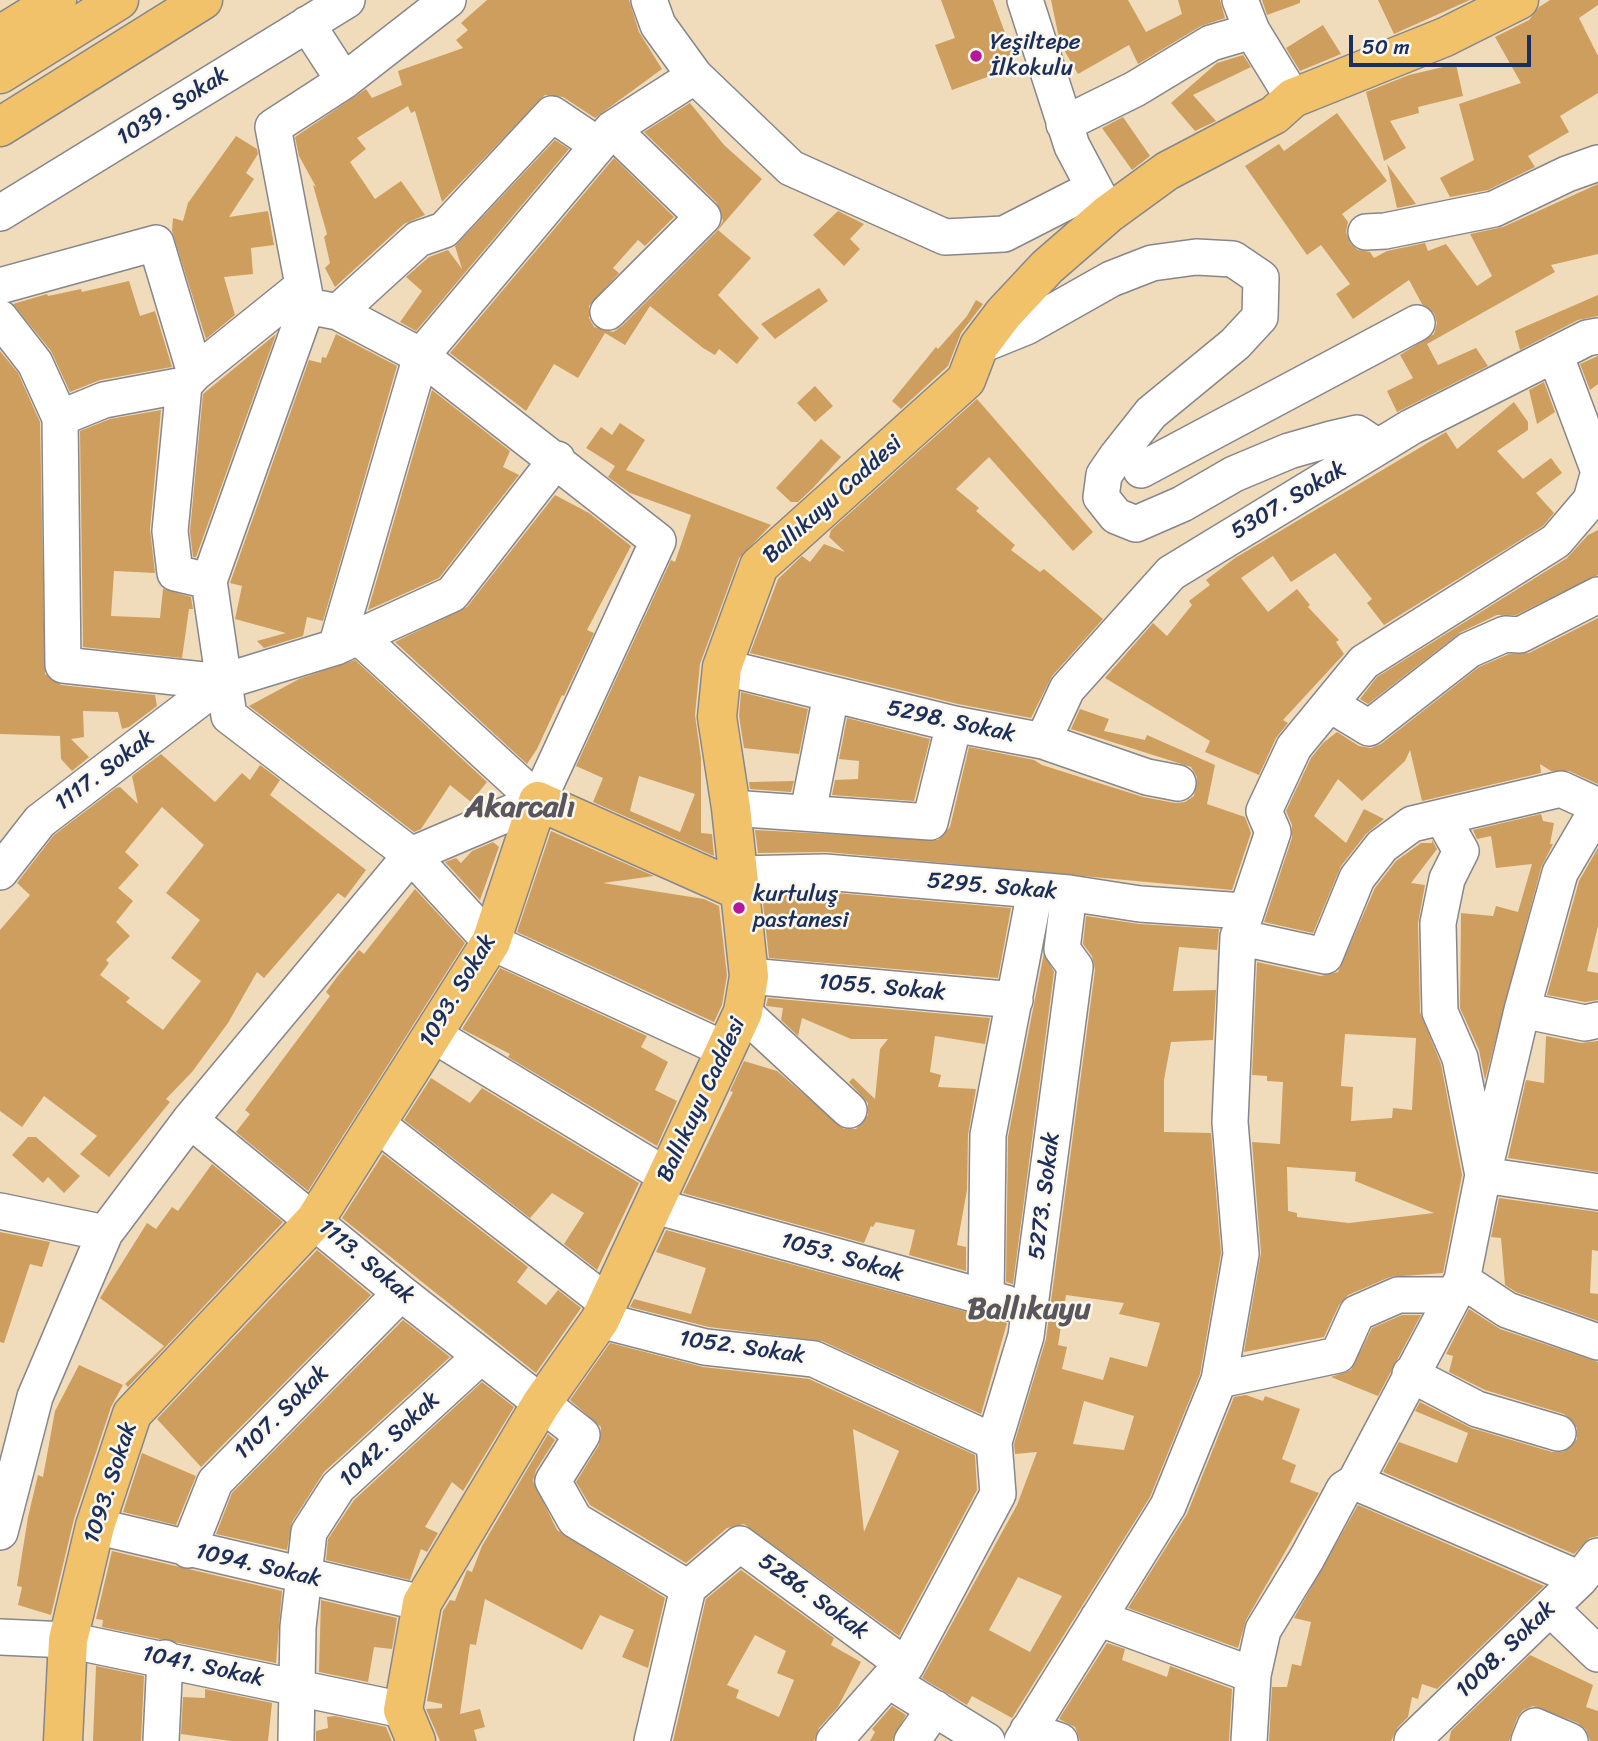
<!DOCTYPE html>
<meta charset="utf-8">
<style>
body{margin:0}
#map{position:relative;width:1598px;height:1741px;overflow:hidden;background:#f0dcbb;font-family:Sriracha,sans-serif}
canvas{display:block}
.scale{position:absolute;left:1349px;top:35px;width:182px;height:32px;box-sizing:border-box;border:4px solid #1b2f5e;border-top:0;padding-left:9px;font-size:21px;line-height:24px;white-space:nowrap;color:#1b2f5e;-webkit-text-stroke:5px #fbf7ec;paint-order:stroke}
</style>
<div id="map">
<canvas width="1598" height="1741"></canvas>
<div class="scale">50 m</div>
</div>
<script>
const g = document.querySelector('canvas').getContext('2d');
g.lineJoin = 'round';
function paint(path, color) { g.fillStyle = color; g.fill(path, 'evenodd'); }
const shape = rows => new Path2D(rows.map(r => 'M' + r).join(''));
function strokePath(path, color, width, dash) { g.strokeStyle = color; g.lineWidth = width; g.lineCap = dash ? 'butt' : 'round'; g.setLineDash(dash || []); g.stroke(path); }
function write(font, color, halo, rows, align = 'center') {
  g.font = font + ' Sriracha,sans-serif'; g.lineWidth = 5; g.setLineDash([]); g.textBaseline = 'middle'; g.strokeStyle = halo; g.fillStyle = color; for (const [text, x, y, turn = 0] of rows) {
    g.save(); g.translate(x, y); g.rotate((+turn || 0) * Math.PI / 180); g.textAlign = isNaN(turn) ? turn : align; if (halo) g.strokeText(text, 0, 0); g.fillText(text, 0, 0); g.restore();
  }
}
paint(shape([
 [487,0,629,0,639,32,662,69,595,118,563,97,545,95,442,202,415,111,411,113,408,106,357,138,366,149,350,162,375,199,401,181,425,215,404,224,335,287,325,268,330,263,324,237,327,234,313,185,316,187,299,156,295,137,366,89,372,98,402,85,398,71,463,48,456,40,468,30,461,23],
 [941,0,993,0,1017,66,952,90,935,45,955,38],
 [1051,0,1128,0,1146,32,1182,14,1178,0,1220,0,1225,18,1201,26,1138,64,1129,45,1078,74,1060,43],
 [1262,0,1300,0,1300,3,1267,15],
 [1378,0,1470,0,1394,34],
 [1550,0,1598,0,1598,5,1579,18,1598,56,1598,93,1560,116,1569,132,1528,156,1535,167,1488,190,1450,197,1440,178,1474,160,1459,104,1521,83,1495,37,1529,20,1539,7],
 [1323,25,1341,54,1300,71,1286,48],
 [1243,55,1251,67,1193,95,1216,121,1195,131,1171,103,1217,63],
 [1456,64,1463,96,1418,107,1419,113,1390,121,1406,148,1384,161,1366,92,1409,75],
 [690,103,724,145,762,179,718,230,751,258,718,295,759,338,737,364,719,349,715,355,703,348,650,306,625,345,605,333,578,378,554,364,526,411,450,353,614,158,674,217,645,246,638,240,613,268,619,273,589,306,589,318,594,327,613,332,622,326,717,231,723,221,717,203,644,132],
 [1337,113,1387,181,1342,214,1348,222,1346,232,1350,243,1358,250,1370,252,1374,258,1387,251,1425,243,1428,251,1446,244,1477,286,1492,276,1470,234,1503,227,1598,184,1598,254,1551,265,1555,272,1427,344,1438,365,1476,348,1488,366,1397,412,1387,391,1413,378,1400,355,1434,334,1437,323,1434,313,1422,304,1409,280,1353,319,1336,294,1350,284,1321,245,1307,255,1245,166,1279,144,1284,151],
 [1123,117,1150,156,1132,170,1102,128],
 [236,136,257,149,258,154,246,173,254,179,229,217,268,211,274,245,251,248,253,274,224,277,235,315,206,339,172,231,173,218,183,221,188,203],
 [555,140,569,149,416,331,400,322,422,291,406,277,429,257,448,250,462,269,455,246],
 [1387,164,1416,204,1397,208],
 [838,211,864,224,850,239,860,249,844,266,813,235],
 [129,281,140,316,155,311,172,367,100,380,70,392,51,351,13,304,47,294,48,296,81,289,82,292],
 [819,288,828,301,775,339,761,324],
 [1598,295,1598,316,1578,320,1520,350,1515,331],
 [976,300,983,304,961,333,948,366,901,409,892,401,936,347,938,349,967,316],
 [276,334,196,557,193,557,190,531,203,394],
 [336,334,397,366,323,621,307,617,303,636,264,648,257,641,286,633,235,619,242,586,230,583,309,360,321,363,322,357,326,358],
 [0,351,18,373,40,422,45,674,61,685,155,695,157,706,129,727,122,729,118,712,83,711,84,737,71,739,89,757,72,771,61,759,60,736,0,734],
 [1598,356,1598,384,1590,390,1580,364],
 [1544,382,1555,412,1537,424,1529,390],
 [815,386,833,406,815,422,797,403],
 [432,390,510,451,503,467,519,475,439,578,368,610],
 [977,399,1093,532,1073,551,989,457,956,489,979,508,976,511,1015,545,1011,550,1040,572,1044,569,1103,619,1052,676,1031,718,958,704,750,653,778,579,802,556,810,562,824,544,845,552,829,537,831,530],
 [1514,402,1528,422,1528,430,1497,451,1523,479,1551,458,1562,473,1536,493,1554,513,1543,526,1384,625,1367,603,1372,599,1335,553,1291,582,1273,556,1241,578,1268,612,1297,589,1310,605,1308,607,1339,640,1336,642,1344,654,1283,720,1288,723,1276,738,1259,775,1205,752,1210,741,1105,678,1153,623,1167,636,1192,605,1189,601,1210,585,1206,580,1235,558,1446,432,1457,449],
 [161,410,150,529,155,573,114,571,111,616,160,618,163,589,191,597,193,609,189,609,182,658,83,647,80,431,110,419],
 [620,423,645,440,626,470,771,525,739,558,700,664,695,715,701,758,701,833,712,834,714,856,593,802,603,778,576,766,671,560,675,562,691,515,630,493,608,477,615,466,586,448,601,427,612,435],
 [639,776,695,794,680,832,630,811],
 [821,439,841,457,813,488,798,502,791,502,776,488],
 [555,495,589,513,631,546,587,630,594,633,564,696,562,695,537,749,527,764,395,642,467,607],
 [1598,530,1598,575,1516,615,1497,615,1461,632,1368,704,1360,699,1377,677,1567,558,1588,535],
 [1598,618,1598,784,1569,771,1551,771,1540,764,1541,773,1422,801,1410,750,1405,761,1362,801,1338,779,1314,816,1346,843,1364,809,1384,819,1366,834,1341,866,1313,933,1264,922,1292,838,1292,825,1286,811,1311,758,1323,743,1337,732,1359,746,1371,748,1381,744,1479,667,1509,654,1529,653],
 [355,660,487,782,471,802,450,785,421,829,414,832,249,706,299,679],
 [741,692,808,709,799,754,744,748,739,716],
 [1080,709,1109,719,1104,731,1145,740,1147,735,1215,765,1207,804,1245,817,1251,833,1232,890,827,852,758,853,755,830,938,840,950,827,969,747,1034,760,1042,765,1143,797,1175,803,1185,802,1194,796,1197,777,1191,767,1071,729],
 [847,718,930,739,914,801,832,795,835,780,858,779,859,761,839,759],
 [161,754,215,802,242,773,250,780,260,765,280,780,270,795,366,870,345,898,338,893,264,978,257,972,228,1023,192,1072,166,1099,170,1102,109,1177,80,1154,97,1136,44,1096,22,1127,0,1111,0,930,30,895,17,883,54,835,116,788,120,787,138,804,132,776],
 [162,807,204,845,166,893,200,920,171,958,201,981,163,1030,126,1002,130,998,100,975,109,963,106,960,130,936,116,922,133,901,118,888,139,865,125,852],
 [794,781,791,792,750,789,749,782],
 [1541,814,1543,821,1554,823,1550,844,1553,844,1541,868,1485,1080,1479,1050,1460,1008,1461,913,1493,916,1496,906,1518,912,1532,864,1496,868,1491,836,1477,839,1473,830],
 [551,831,654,876,603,883,704,899,719,906,727,975,722,1005,714,1022,517,932],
 [1432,840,1437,849,1411,883,1425,885,1418,923,1420,1012,1441,1064,1462,1175,1443,1273,1390,1277,1348,1295,1339,1305,1324,1337,1244,1352,1261,1253,1252,1142,1280,1144,1283,1082,1267,1081,1267,1076,1252,1075,1257,962,1321,976,1338,972,1375,888,1396,861,1421,843,1432,843],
 [1345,1034,1416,1038,1412,1110,1393,1108,1392,1118,1351,1121,1353,1087,1341,1086],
 [1287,1167,1356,1172,1355,1181,1434,1213,1349,1223,1297,1217,1297,1213,1288,1211],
 [493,842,499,847,480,900,445,862,456,858,461,863,472,851],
 [1598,848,1598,926,1587,971,1598,973,1598,1000,1585,1002,1547,995,1579,881],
 [415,889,465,943,308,1191,236,1132,250,1114,245,1110,330,996,326,992,337,977,359,950,364,954],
 [824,892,1011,908,998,978,769,958,762,894],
 [1086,916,1139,924,1219,929,1217,950,1179,947,1173,991,1216,990,1213,1040,1171,1042,1164,1080,1164,1132,1211,1133,1221,1253,1200,1374,1150,1497,1012,1718,972,1696,967,1705,922,1678,1017,1505,1037,1452,1015,1454,1014,1444,1046,1339,1095,970,1092,956,1083,944],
 [1066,1295,1124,1303,1119,1314,1160,1323,1147,1367,1110,1357,1103,1380,1062,1369,1067,1347,1058,1345],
 [1084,1401,1134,1416,1124,1450,1073,1444],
 [1018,1577,1062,1596,1030,1652,989,1630],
 [1044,953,1054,972,1013,1284,1006,1282,1008,1137],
 [500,968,647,1036,641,1047,668,1062,655,1090,677,1101,657,1146,508,1057,510,1054,462,1029],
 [768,998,990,1018,985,1044,935,1036,930,1072,941,1075,938,1087,976,1089,968,1135,967,1190,957,1245,966,1247,966,1271,909,1255,915,1230,876,1222,873,1227,871,1226,864,1243,683,1193,733,1092,730,1091,744,1061,777,1071,844,1129,856,1129,868,1115,868,1103,849,1082,853,1078,875,1099,880,1049,888,1039,851,1039,802,1018,798,1036,781,1020,783,1008,766,1006],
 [1546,1036,1581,1043,1598,1041,1598,1172,1508,1158,1526,1080,1544,1083],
 [431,1078,470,1103,482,1088,639,1183,597,1270,564,1244,584,1213,552,1193,530,1218,404,1120],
 [28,1137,36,1137,80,1176,64,1193,48,1177,43,1183,12,1155],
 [383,1154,528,1267,517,1282,546,1305,558,1290,581,1308,536,1373,342,1218],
 [212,1164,283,1222,128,1387,125,1384,164,1346,100,1298,147,1223,156,1229,172,1207,178,1211],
 [1499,1198,1598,1212,1598,1251,1592,1250,1590,1293,1598,1294,1598,1321,1516,1292,1505,1285,1501,1238,1491,1237],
 [666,1230,1007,1323,981,1414,822,1341,709,1327,630,1307,634,1299,691,1314,706,1268,656,1252],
 [0,1232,50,1242,42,1267,30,1264,4,1343,0,1342],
 [317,1250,371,1295,201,1467,157,1419],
 [1469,1309,1500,1329,1598,1362,1598,1536,1590,1538,1574,1554,1383,1472,1399,1442,1457,1463,1468,1433,1415,1411,1420,1402,1471,1428,1552,1452,1563,1452,1577,1439,1577,1428,1564,1414,1485,1390,1449,1372,1453,1356,1446,1354],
 [1402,1315,1421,1315,1378,1396,1331,1377,1351,1370,1372,1328],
 [403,1320,450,1357,324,1472,292,1522,287,1550,216,1534,232,1493],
 [610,1343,703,1367,809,1379,975,1455,977,1490,899,1636,744,1524,727,1528,686,1563,590,1505,576,1482,599,1445,601,1427,570,1400],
 [853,1429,899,1451,864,1532],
 [79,1365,123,1385,111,1407,74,1519,51,1615,18,1605,22,1587,17,1586,28,1517,38,1475,43,1477,55,1411],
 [482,1382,514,1407,463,1491,452,1482,425,1527,438,1533,427,1552,421,1549,410,1580,326,1560,328,1539,354,1500],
 [1246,1395,1263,1401,1265,1396,1300,1409,1282,1459,1296,1465,1290,1482,1319,1493,1246,1620,1238,1648,1128,1608,1187,1514,1234,1397],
 [548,1434,555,1440,536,1470,533,1481,557,1530,665,1598,648,1668,622,1657,634,1630,600,1615,582,1650,485,1599,476,1645,470,1644,460,1714,480,1709,485,1727,474,1730,477,1741,440,1741,426,1709,442,1708,442,1704,427,1701,443,1611,450,1600,455,1601,467,1570,472,1572,482,1546],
 [142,1453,196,1476,176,1525,123,1512],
 [1358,1505,1544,1586,1437,1689,1422,1684,1418,1699,1412,1697,1408,1717,1398,1727,1391,1741,1269,1741,1272,1687,1287,1687,1292,1664,1301,1666,1311,1622,1294,1618],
 [112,1551,282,1591,276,1663,102,1627,103,1620,96,1619],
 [741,1570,834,1638,831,1645,861,1662,838,1707,819,1728,814,1741,673,1741,706,1599],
 [755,1635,786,1651,777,1673,794,1680,779,1717,736,1698,739,1690,727,1685],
 [321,1600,397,1618,392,1649,374,1647,368,1682,319,1672],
 [1107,1643,1125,1649,1122,1660,1167,1677,1170,1666,1232,1689,1229,1741,1080,1741,1075,1727,1059,1719],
 [1530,1655,1593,1685,1586,1707,1598,1711,1598,1741,1590,1741,1586,1730,1578,1723,1533,1706,1523,1710,1517,1718,1509,1741,1449,1741,1451,1731],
 [96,1666,144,1676,141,1741,93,1741],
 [205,1689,272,1703,268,1741,231,1741,181,1734,183,1697,205,1698],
 [892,1706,906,1715,892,1741,870,1741,875,1732,872,1729],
 [335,1716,386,1727,392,1741,316,1741,316,1731,328,1728,327,1717]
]), '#ce9e5e');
const minor = shape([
 [649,0,658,25,695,76,791,168,945,237,1004,234,1094,188],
 [1025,0,1072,146,1105,208],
 [1240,0,1252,31,1293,98],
 [307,24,344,81,273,127,307,306,209,581,229,716,411,855,491,942,726,1050],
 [344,81,448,0],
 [1064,124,1135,89,1211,43,1252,31],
 [0,213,347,0],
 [1366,232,1385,231,1494,209,1567,174,1598,163],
 [0,286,156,243,195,373,184,385,104,400,60,418],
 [307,306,338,312,421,356,658,541,538,801],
 [338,312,418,239,444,230,552,114,598,145],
 [608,312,703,217,612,129],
 [0,318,35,363,60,418,63,665,222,682,336,647,452,594,557,459],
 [979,346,1026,327,1111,279,1152,263,1196,257,1233,259,1261,278,1260,317,1235,344,1151,413,1117,456,1104,475,1101,497,1116,516,1136,524,1182,504,1234,474,1289,451,1331,439,1357,433,1378,447],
 [1555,354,1598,469],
 [195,373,303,286],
 [184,385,170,531,175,573,209,581],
 [1141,470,1417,323],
 [358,636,538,801],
 [336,647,421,356,612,129,695,76],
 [722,667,954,724,1043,741,1147,777,1178,783],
 [1331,705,1369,728,1469,650,1505,634,1520,635,1598,595],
 [1043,741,1067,689,1171,573,1411,427,1587,338,1598,336],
 [731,808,930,822,954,724],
 [808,812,831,695],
 [1443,819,1461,851,1447,879,1438,923,1440,1012,1460,1058,1483,1175,1598,1192],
 [0,872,40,821,222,682],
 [738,874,825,872,1069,893,1140,904,1245,911],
 [1238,937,1325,956,1357,878,1382,846,1412,824,1561,789,1598,806],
 [749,976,1015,1000],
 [1522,1010,1585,1023,1598,1020],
 [743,1012,849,1110],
 [432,1034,665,1175],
 [190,1120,401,1293,582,1435,553,1481,575,1520,688,1588],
 [377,1124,606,1302],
 [655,1206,1006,1303],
 [0,1211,105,1233],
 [1462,1280,1507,1310,1598,1342],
 [986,1298,988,1135,1035,891],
 [600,1320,705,1347,814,1359,994,1442],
 [1410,1374,1477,1409,1558,1433],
 [1219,1380,1338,1355,1357,1313,1398,1295,1453,1295],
 [1355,1482,1580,1579],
 [95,1526,422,1603],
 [0,1532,35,1397,105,1233,190,1120,411,855,538,801],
 [188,1550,215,1482,401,1293],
 [688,1588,740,1544,906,1666],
 [1550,1608,1598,1654],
 [1098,1618,1253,1675],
 [0,1637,68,1640,403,1710],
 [888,1680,987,1741],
 [1028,1730,1060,1741],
 [161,1741,165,1658],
 [296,1741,298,1627,309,1532,338,1487,481,1356],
 [652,1741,688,1588],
 [834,1741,888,1680,906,1666,998,1494,994,1442,1026,1336,1075,967,1062,949,1069,893],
 [912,1741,935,1708],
 [1022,1741,1168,1506,1219,1380,1241,1254,1230,1122,1238,937,1273,832,1264,811,1294,747,1364,662,1556,541,1591,500,1598,475],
 [1249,1741,1253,1675,1263,1630,1307,1558,1344,1489,1355,1482,1462,1280,1483,1175,1522,1010,1560,873,1598,808],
 [1412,1741,1580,1579,1598,1556],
 [1529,1741,1535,1726,1570,1741]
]);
const major = shape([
 [0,35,57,0],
 [63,1741,68,1640,95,1526,132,1414,315,1220,491,942,538,801,740,891],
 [416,1741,403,1710,422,1603,541,1404,600,1320,743,1012,749,976,731,808,717,717,722,667,759,566,966,380,979,346,1004,313,1047,267,1108,214,1167,171,1274,115,1293,98,1445,37,1519,0]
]);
const highway = shape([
 [0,74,119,0],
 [0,127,203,0]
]);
strokePath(minor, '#86868c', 38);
strokePath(major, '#86868c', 41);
strokePath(highway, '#86868c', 41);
strokePath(minor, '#fff', 35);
strokePath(major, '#f2c26a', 38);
strokePath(highway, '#f2c26a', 38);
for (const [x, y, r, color] of [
 [976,56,7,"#b5179e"],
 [739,908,7,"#b5179e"]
]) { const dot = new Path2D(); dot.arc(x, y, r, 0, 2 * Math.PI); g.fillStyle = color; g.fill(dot); strokePath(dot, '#fbf7ec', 2.5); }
write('23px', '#1b2f5e', '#fbf7ec', [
 ["Yeşiltepe",990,43],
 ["İlkokulu",990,69],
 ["kurtuluş",753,895],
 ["pastanesi",753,921]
], 'left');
write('23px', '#1b2f5e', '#fbf7ec', [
 ["1039. Sokak",173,107,-32],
 ["Ballıkuyu Caddesi",833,500,-42],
 ["5307. Sokak",1289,501,-31],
 ["5298. Sokak",951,722,12],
 ["1117. Sokak",105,771,-37],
 ["5295. Sokak",992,887,5],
 ["1055. Sokak",882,988,5],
 ["1093. Sokak",458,991,-59],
 ["Ballıkuyu Caddesi",702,1100,-65],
 ["5273. Sokak",1045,1196,-83],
 ["1053. Sokak",842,1258,16],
 ["1113. Sokak",366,1262,40],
 ["1052. Sokak",742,1348,8],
 ["1107. Sokak",282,1413,-45],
 ["1042. Sokak",390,1440,-43],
 ["1093. Sokak",111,1483,-72],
 ["1094. Sokak",258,1566,13],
 ["5286. Sokak",813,1597,36],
 ["1008. Sokak",1506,1650,-44],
 ["1041. Sokak",203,1667,12]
]);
write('bold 30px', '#5a565e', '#fbf7ec', [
 ["Akarcalı",520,808],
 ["Ballıkuyu",1029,1310]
]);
</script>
